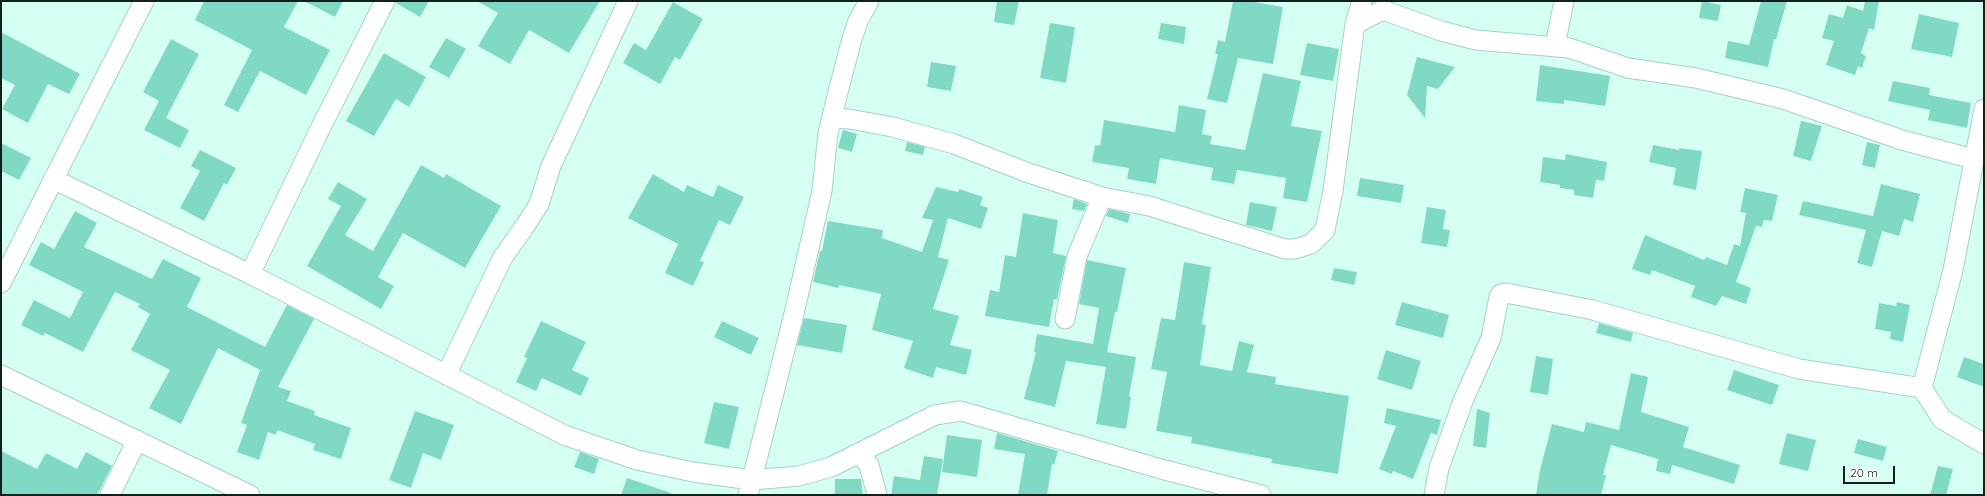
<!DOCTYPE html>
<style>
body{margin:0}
#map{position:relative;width:1985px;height:496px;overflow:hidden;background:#d5fff3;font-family:Quicksand,sans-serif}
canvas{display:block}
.frame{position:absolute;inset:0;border:2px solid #10201c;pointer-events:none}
.scale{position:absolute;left:1843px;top:466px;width:52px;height:18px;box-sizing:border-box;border:2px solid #10201c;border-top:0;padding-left:5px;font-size:12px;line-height:14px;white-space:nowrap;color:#10201c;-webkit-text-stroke:3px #fff;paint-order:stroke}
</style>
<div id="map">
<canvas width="1985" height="496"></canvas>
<div class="frame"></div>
<div class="scale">20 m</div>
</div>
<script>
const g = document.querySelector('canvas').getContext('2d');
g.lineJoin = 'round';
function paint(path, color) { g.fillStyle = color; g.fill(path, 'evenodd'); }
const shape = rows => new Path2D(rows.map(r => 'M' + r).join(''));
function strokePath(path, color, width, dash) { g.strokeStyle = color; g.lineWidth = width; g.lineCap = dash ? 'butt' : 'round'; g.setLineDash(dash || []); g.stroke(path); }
paint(shape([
 [204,1,298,1,284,27,330,50,306,95,260,71,238,112,224,105,252,50,195,20],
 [304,1,343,1,335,17],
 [396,1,429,1,420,17,396,3],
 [477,1,600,1,569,53,529,30,510,64,478,46,498,13],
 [997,1,1019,1,1014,25,994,22],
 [1233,1,1249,1,1283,7,1273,64,1238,58,1227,103,1207,99,1218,54,1215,54,1218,40,1225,42],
 [1702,1,1721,5,1718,21,1699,18],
 [1761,1,1787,1,1776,40,1774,39,1768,67,1725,58,1728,41,1749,45],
 [1865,1,1879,1,1874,30,1869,28,1861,53,1866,56,1862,68,1858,66,1855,75,1826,65,1834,41,1822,38,1829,14,1843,18,1847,5,1863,11],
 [673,2,703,19,680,60,675,57,660,84,623,63,634,43,646,50],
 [1919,14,1959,23,1952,57,1911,49],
 [1050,23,1075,27,1066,83,1040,78],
 [1161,23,1186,27,1184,44,1158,39],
 [1,32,80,74,69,94,48,84,28,123,2,109,15,85,1,78],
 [446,38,466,49,449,78,429,67],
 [171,39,199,54,166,118,189,130,180,148,144,130,159,101,143,92],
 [1307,43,1339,49,1333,81,1300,75],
 [384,53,426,77,409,107,396,99,374,136,346,121],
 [1417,57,1455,67,1438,89,1427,86,1425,118,1407,95],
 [931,62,956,66,951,91,927,87],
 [1540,65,1610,76,1605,106,1564,100,1564,104,1536,101],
 [1263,73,1301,81,1291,126,1322,131,1307,202,1283,198,1286,178,1237,170,1234,184,1211,180,1213,168,1160,158,1156,184,1127,179,1129,168,1092,162,1095,145,1100,146,1104,120,1175,132,1179,105,1206,110,1202,134,1212,136,1210,144,1245,150],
 [1893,81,1930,88,1929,95,1971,103,1967,128,1928,120,1930,110,1888,101],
 [1801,121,1822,126,1811,161,1793,156],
 [843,130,857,134,852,152,838,148],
 [907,142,925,147,923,155,905,151],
 [1867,142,1880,145,1875,168,1862,165],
 [1,143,31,158,19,180,1,171],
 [1653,145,1679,150,1679,148,1702,151,1696,190,1673,185,1676,168,1649,162],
 [200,150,236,168,227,185,224,183,204,221,180,208,200,171,191,166],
 [1566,154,1607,162,1604,181,1596,180,1593,198,1574,195,1574,190,1560,188,1560,185,1540,182,1543,157,1565,160],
 [421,165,444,178,446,174,501,206,465,268,403,233,378,277,394,286,381,309,307,266,341,206,328,199,338,182,367,199,345,235,373,251],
 [653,174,684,192,687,185,713,197,718,185,744,197,730,225,719,220,700,261,704,262,693,286,665,273,678,244,628,218],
 [1360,178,1404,185,1401,203,1357,196],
 [1881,184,1920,194,1913,222,1904,219,1899,236,1882,231,1872,267,1857,263,1866,230,1799,215,1803,201,1873,216],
 [936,187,958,192,959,189,983,197,980,205,988,208,981,229,948,218,938,257,949,260,933,309,959,316,950,345,972,350,966,375,936,367,933,378,904,368,913,341,872,330,881,294,839,285,838,288,813,282,820,251,822,251,828,221,883,230,882,238,922,252,933,220,922,218],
 [1745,188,1778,195,1772,221,1764,220,1762,227,1756,226,1736,282,1751,288,1746,304,1722,296,1716,306,1691,297,1695,286,1652,270,1650,275,1632,269,1645,235,1704,260,1706,257,1727,265,1734,244,1740,246,1746,213,1740,212],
 [1074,199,1087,204,1084,211,1072,209],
 [1250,202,1277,207,1272,231,1246,225],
 [1427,207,1446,210,1443,229,1450,230,1447,247,1421,243],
 [1109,209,1130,214,1128,223,1106,216],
 [75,211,97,223,84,247,152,279,163,259,201,278,187,307,265,347,287,305,314,319,278,387,291,391,287,401,315,411,314,415,351,428,341,459,313,450,315,444,277,430,276,435,268,432,259,460,237,452,247,425,241,423,260,370,218,348,181,424,149,408,170,370,131,350,150,314,138,307,140,304,115,292,83,352,45,333,43,336,21,325,34,300,70,318,83,292,29,265,41,242,54,249],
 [1023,213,1058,220,1053,253,1066,256,1057,300,1054,299,1049,327,985,316,990,290,999,292,1005,255,1016,257],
 [1087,260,1126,268,1117,312,1115,312,1107,352,1136,357,1129,397,1131,397,1126,429,1096,424,1106,367,1066,361,1055,407,1024,399,1036,352,1034,352,1037,334,1093,344,1099,308,1079,304],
 [1184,262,1211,267,1202,324,1206,325,1200,365,1232,371,1239,341,1254,345,1247,372,1276,377,1275,384,1349,396,1338,474,1271,463,1272,459,1191,443,1192,437,1156,431,1167,372,1151,369,1161,318,1175,320],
 [1334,268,1357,272,1354,285,1331,280],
 [1402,302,1449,315,1443,338,1395,325],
 [1897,302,1910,305,1903,342,1890,339,1891,332,1875,329,1879,303,1896,306],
 [804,318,847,325,842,353,797,345],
 [541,321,586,342,572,370,589,378,581,396,542,378,536,391,516,382,527,358,524,357],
 [722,321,759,338,751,355,714,337],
 [1599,323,1633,333,1631,342,1596,333],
 [1386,350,1421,361,1412,390,1377,379],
 [1536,356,1553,359,1548,395,1530,392],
 [1964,357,1984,364,1984,387,1957,377],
 [1734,370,1779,385,1772,405,1727,390],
 [1631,373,1648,377,1641,412,1689,427,1683,447,1740,465,1734,484,1672,465,1670,474,1656,471,1658,459,1611,445,1603,475,1606,475,1601,495,1536,495,1540,470,1552,424,1584,432,1586,422,1619,430],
 [714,402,739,407,729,449,704,443],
 [1387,408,1441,420,1437,435,1431,433,1413,479,1393,471,1392,474,1379,469,1396,426,1384,423],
 [1477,409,1490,413,1486,448,1473,446],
 [415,411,454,425,441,460,423,453,411,488,389,480],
 [997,433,1058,451,1054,465,1052,464,1047,495,1018,495,1025,454,994,449],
 [1787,433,1816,440,1808,471,1779,464],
 [947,435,982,440,977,477,942,472],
 [1858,439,1887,447,1883,461,1854,453],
 [1,451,37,469,46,453,77,469,86,452,112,466,97,495,1,495],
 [580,452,599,459,594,474,574,467],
 [924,456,943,459,937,495,891,495,894,476,920,480],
 [1938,466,1953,469,1946,495,1930,495],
 [627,478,671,493,671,495,621,495],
 [835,479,861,479,863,495,835,495]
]), '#80dac3');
const minor = shape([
 [1355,24,1383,10,1441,31,1476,40,1569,48,1628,68,1696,78,1783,99,1902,140,1973,159],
 [1555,46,1564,1],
 [832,118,849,119,893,127,954,144,1026,172,1102,197,1149,206,1285,249,1295,249,1311,244,1325,230,1333,191,1355,24,1362,1],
 [53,179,250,274,564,435,637,460,693,472,752,480,799,476,831,467,935,415,961,411,1161,469,1261,495],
 [250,274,323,123,385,1],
 [1,283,144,1],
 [1065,319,1077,256,1102,197],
 [1,375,250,495],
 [446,375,503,257,525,226,539,204,551,166,628,1],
 [1922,388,1953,270,1984,109],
 [859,453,869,465,877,495],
 [110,495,137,440],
 [748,495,794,314,822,191,828,133,838,92,852,39,858,21,869,1],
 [1434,495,1439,468,1463,401,1491,338,1499,297,1501,294,1506,293,1593,310,1799,369,1922,388,1942,419,1984,444]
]);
strokePath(minor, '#a7d0c5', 21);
strokePath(minor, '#fff', 19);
</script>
